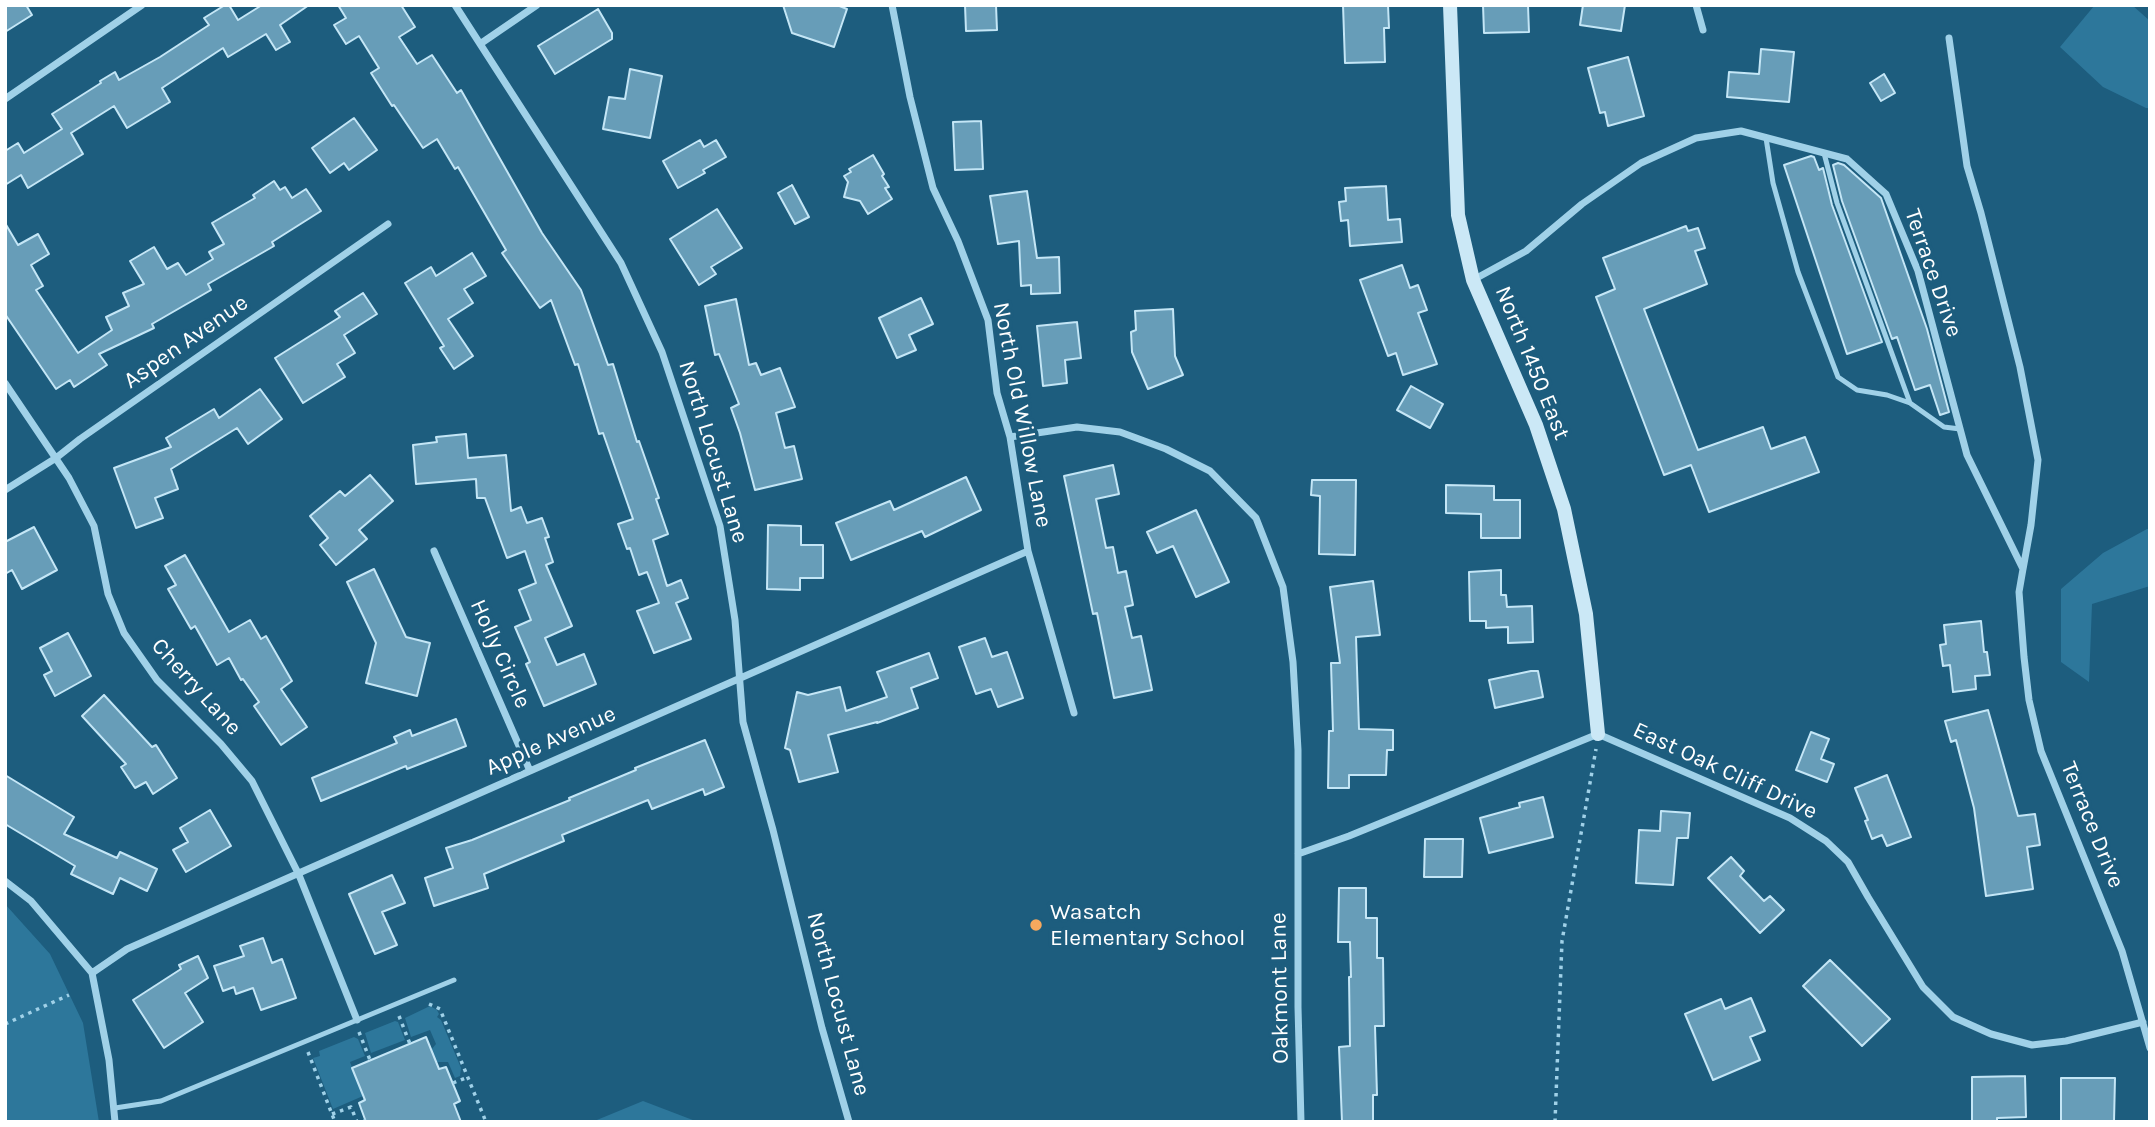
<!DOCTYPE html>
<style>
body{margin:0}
#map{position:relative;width:2155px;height:1127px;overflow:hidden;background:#1d5d7e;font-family:Karla,sans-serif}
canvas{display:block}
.frame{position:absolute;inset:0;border:7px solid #fff;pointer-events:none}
</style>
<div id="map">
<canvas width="2155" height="1127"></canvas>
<div class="frame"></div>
</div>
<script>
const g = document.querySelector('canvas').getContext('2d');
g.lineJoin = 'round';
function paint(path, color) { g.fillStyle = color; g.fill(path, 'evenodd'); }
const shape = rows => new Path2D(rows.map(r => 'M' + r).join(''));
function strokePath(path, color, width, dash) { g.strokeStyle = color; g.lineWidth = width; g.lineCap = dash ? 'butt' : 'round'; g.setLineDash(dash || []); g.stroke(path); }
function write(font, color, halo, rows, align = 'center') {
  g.font = font + ' Karla,sans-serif'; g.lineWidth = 7; g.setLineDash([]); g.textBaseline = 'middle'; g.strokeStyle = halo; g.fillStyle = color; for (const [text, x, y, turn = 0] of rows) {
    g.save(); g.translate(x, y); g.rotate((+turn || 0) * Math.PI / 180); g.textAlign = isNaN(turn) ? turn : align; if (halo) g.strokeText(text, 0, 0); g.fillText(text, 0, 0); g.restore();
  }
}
paint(shape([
 [2132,5,2150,21,2150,108,2146,108,2103,87,2060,47,2094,6],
 [2147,529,2150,529,2150,586,2092,604,2089,682,2061,662,2061,589,2103,553],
 [5,904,50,954,83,1023,99,1122,5,1122],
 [430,1006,437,1010,439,1014,437,1017,441,1020,461,1068,460,1076,455,1078,448,1062,436,1062,431,1050,436,1044,430,1030,411,1037,405,1018],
 [395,1021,398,1022,405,1040,371,1053,365,1033],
 [354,1037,358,1039,365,1056,350,1062,363,1096,333,1109,313,1058,320,1056,319,1051],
 [643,1101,698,1122,592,1122]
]), '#2d779b');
const building = shape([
 [5,5,26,5,32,15,5,32,5,5],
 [225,5,229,5,238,20,262,5,309,5,280,25,290,42,276,50,266,34,228,57,223,48,162,88,170,102,127,128,114,106,71,133,83,154,28,188,21,175,5,185,5,151,18,143,24,153,62,129,52,114,101,83,100,81,115,72,119,80,160,57,209,25,204,18,225,5],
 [338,5,401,5,415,27,399,37,417,64,432,55,457,93,461,90,542,233,581,290,608,365,613,364,637,442,639,441,659,498,656,499,668,534,653,540,667,586,681,580,688,598,676,603,691,639,654,653,637,611,659,603,647,572,639,575,630,548,627,549,618,524,633,519,603,433,599,434,578,364,575,365,551,300,540,308,502,253,506,250,458,167,455,169,437,139,423,148,394,105,392,106,371,73,379,68,359,36,346,44,334,25,346,18,338,5],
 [783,5,837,5,847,9,834,47,792,33,783,5],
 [965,5,996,5,997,30,966,31,965,5],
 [1343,5,1388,5,1389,28,1384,28,1385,62,1345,63,1343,5],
 [1483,5,1528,5,1529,32,1484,33,1483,5],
 [1583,5,1625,5,1621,31,1580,25,1583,5],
 [598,9,612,33,612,39,555,74,538,46,598,9],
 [1761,49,1794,52,1789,102,1727,97,1729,72,1759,74,1761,49],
 [1628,57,1644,116,1608,126,1605,112,1600,113,1588,68,1628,57],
 [630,69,662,76,650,138,603,129,609,97,625,99,630,69],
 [1884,74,1895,93,1881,101,1870,83,1884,74],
 [354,118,377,150,349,170,344,163,330,173,312,148,354,118],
 [981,121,983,169,955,170,953,122,981,121],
 [700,140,704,147,716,140,726,157,703,170,705,173,678,188,663,161,700,140],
 [873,155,884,174,882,176,889,187,885,188,892,199,868,214,860,201,844,197,848,182,844,176,851,172,849,169,873,155],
 [1811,156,1814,157,1819,170,1823,168,1832,205,1882,342,1847,354,1784,165,1811,156],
 [1838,163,1844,165,1881,198,1927,329,1949,412,1940,415,1930,385,1915,390,1897,337,1892,339,1842,201,1833,165,1838,163],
 [274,181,280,190,285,187,292,198,306,189,321,211,272,242,274,246,208,284,211,290,152,324,154,328,99,354,107,365,74,387,70,380,56,389,5,314,5,223,18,245,38,234,49,254,31,265,43,286,36,290,78,353,112,330,106,317,129,306,123,293,144,284,130,261,154,247,167,269,178,263,186,275,213,259,209,252,224,244,212,223,255,198,253,195,274,181],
 [792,185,809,217,795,224,778,193,792,185],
 [1386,186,1388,220,1400,219,1402,242,1350,246,1348,220,1341,221,1339,202,1346,201,1345,188,1386,186],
 [1027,191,1037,258,1059,257,1060,293,1031,294,1031,285,1021,286,1019,241,998,244,990,196,1027,191],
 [717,209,742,248,711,267,716,274,699,285,670,239,717,209],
 [1686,226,1688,231,1698,228,1705,248,1695,251,1707,284,1644,309,1698,450,1763,427,1771,449,1805,437,1819,472,1709,512,1691,465,1664,475,1596,297,1615,289,1603,258,1686,226],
 [472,253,486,276,464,289,473,303,448,319,473,356,454,369,440,348,444,346,405,283,431,267,436,276,472,253],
 [1402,265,1410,288,1418,285,1427,310,1418,313,1437,364,1403,375,1396,353,1388,356,1360,280,1402,265],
 [363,293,377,314,344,335,355,353,337,364,345,377,303,403,275,358,340,317,335,311,363,293],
 [921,298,933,324,909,335,916,350,897,358,879,318,921,298],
 [736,299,749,365,756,363,761,375,780,368,795,407,776,413,785,448,794,446,802,479,755,490,740,433,731,408,739,404,719,354,715,355,705,306,736,299],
 [1173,309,1175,356,1183,375,1148,389,1132,352,1131,332,1136,330,1135,311,1173,309],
 [1077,322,1081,358,1065,360,1067,383,1043,386,1037,326,1077,322],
 [1411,386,1443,404,1430,428,1397,410,1411,386],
 [260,389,282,419,248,444,237,428,171,469,178,489,155,498,163,518,136,528,114,468,171,447,166,438,214,409,219,418,260,389],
 [466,434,468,458,506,455,511,511,521,507,527,523,542,518,549,537,545,538,553,562,546,565,572,626,545,638,557,665,584,654,596,684,544,706,526,664,530,662,515,627,531,620,519,590,536,583,525,551,507,558,485,498,477,498,476,479,416,484,413,445,437,442,436,437,466,434],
 [1113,465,1119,494,1096,499,1106,548,1113,547,1118,573,1126,571,1133,605,1125,607,1132,638,1141,636,1152,690,1114,698,1097,613,1093,614,1064,476,1113,465],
 [370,475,393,501,359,530,367,539,336,565,320,545,328,538,310,516,340,491,345,496,370,475],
 [966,477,981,510,925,537,922,531,851,560,836,523,890,501,894,510,966,477],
 [1312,480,1356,480,1355,555,1319,554,1320,496,1311,495,1312,480],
 [1446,485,1494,486,1494,500,1520,500,1520,538,1481,538,1481,514,1446,513,1446,485],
 [1196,510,1229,582,1196,597,1173,546,1157,553,1147,532,1196,510],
 [768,525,801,526,801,545,823,545,823,578,800,578,800,590,767,589,768,525],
 [34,527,57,570,22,589,12,570,5,574,5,542,34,527],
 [185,555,229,632,250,620,261,639,266,636,292,681,281,689,307,727,281,745,254,706,259,702,243,679,241,680,229,658,217,665,195,626,191,629,168,589,176,585,165,566,185,555],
 [374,569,406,637,430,643,417,696,366,683,376,643,347,582,374,569],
 [1501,570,1501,595,1506,595,1507,607,1532,606,1533,642,1508,643,1508,627,1486,628,1486,621,1470,621,1469,572,1501,570],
 [1373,581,1380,635,1356,637,1359,729,1393,730,1393,750,1387,750,1386,775,1349,775,1349,788,1328,788,1329,731,1333,731,1331,663,1340,663,1330,587,1373,581],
 [1981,621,1984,652,1987,652,1990,675,1975,676,1976,689,1953,692,1950,665,1943,666,1940,645,1946,644,1944,625,1981,621],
 [68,633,91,676,55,696,44,675,52,671,40,648,68,633],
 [985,638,992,657,1007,652,1023,698,998,707,991,689,976,694,959,647,985,638],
 [929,653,938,678,911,688,918,708,877,723,877,722,828,735,838,772,799,782,790,750,785,748,797,692,808,695,840,687,846,711,887,697,877,672,929,653],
 [1531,671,1538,671,1543,697,1495,708,1489,680,1531,671],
 [104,695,152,747,156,745,177,778,153,794,146,782,135,788,121,767,126,764,82,716,104,695],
 [1988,710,2018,816,2035,814,2040,845,2027,847,2033,889,1986,896,1974,808,1956,740,1951,742,1945,721,1988,710],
 [456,719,466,746,407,769,406,766,321,801,312,778,397,743,394,737,410,730,412,736,456,719],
 [1811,732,1829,739,1821,759,1834,764,1827,782,1796,770,1811,732],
 [705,740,724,787,705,795,703,789,652,809,648,800,562,835,564,841,484,874,488,888,434,906,425,878,453,868,446,848,472,840,570,800,569,798,636,770,635,768,705,740],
 [5,775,74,817,64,834,117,858,120,852,157,869,147,891,120,878,113,894,71,874,75,866,5,824,5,775],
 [1887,775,1911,837,1887,846,1882,835,1872,839,1865,821,1868,820,1855,788,1887,775],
 [1543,797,1553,837,1489,853,1480,818,1520,807,1519,803,1543,797],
 [210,810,231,846,186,872,173,850,188,842,180,828,210,810],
 [1661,811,1690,813,1688,838,1677,838,1673,885,1636,883,1639,830,1660,831,1661,811],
 [1425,839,1463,839,1462,877,1424,877,1425,839],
 [1731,857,1744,871,1740,876,1764,901,1770,896,1784,910,1760,933,1708,878,1731,857],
 [392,875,405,903,382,912,397,945,375,954,349,894,392,875],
 [1339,888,1366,888,1366,918,1377,918,1377,958,1383,958,1384,1026,1375,1026,1377,1095,1373,1095,1373,1122,1342,1122,1339,1047,1350,1046,1349,977,1351,977,1350,942,1338,942,1339,888],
 [263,938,272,963,282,959,296,998,261,1010,253,988,236,994,234,987,223,991,214,966,244,956,240,946,263,938],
 [198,956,208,978,185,993,203,1022,164,1048,133,1000,181,969,179,965,198,956],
 [1830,960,1890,1019,1862,1046,1803,986,1830,960],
 [1751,998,1765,1031,1750,1037,1760,1060,1713,1080,1685,1014,1721,999,1725,1009,1751,998],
 [426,1037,439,1069,446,1067,460,1101,454,1104,461,1122,366,1122,359,1103,365,1100,352,1068,426,1037],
 [2025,1076,2026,1117,1997,1118,1997,1122,1972,1122,1972,1077,2025,1076],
 [2061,1078,2115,1078,2114,1122,2061,1122,2061,1078]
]);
paint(building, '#679db8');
strokePath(building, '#c4e6f6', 2);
strokePath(shape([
 [429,1004,440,1009,486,1122],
 [399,1016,410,1044],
 [5,1024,69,995],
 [359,1032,370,1060],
 [308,1052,335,1122],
 [453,1083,468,1077],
 [332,1114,351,1107,357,1122],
 [363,1122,366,1120],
 [1555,1122,1562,941,1596,749]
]), '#a0d1e8', 3.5, [3.5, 5]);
strokePath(shape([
 [1766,138,1773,183,1798,272,1838,377,1857,390,1887,395,1910,403,1944,427,1960,429],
 [1824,153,1837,203,1910,403],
 [115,1108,161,1101,454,980]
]), '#a0d1e8', 5);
strokePath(shape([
 [455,5,621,263,662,352,720,526,735,620,743,722,773,830,822,1028,849,1122],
 [892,5,910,97,933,188,958,241,988,320,997,393,1010,437,1028,551,1074,713],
 [1696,5,1703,30],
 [1949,38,1967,166,1981,213,2020,367,2038,460,2031,525,2023,569],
 [480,44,537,5],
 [5,99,142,5],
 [1473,280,1526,251,1582,204,1641,163,1696,138,1741,131,1847,159,1886,194,1918,271,1967,455,2023,569,2019,592,2024,657,2029,700,2041,751,2122,951,2150,1048],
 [5,383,69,478,94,526,108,594,124,633,157,680,221,744,252,781,299,875,357,1020],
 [1010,437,1077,427,1120,432,1166,449,1210,471,1256,518,1283,587,1293,662,1298,750,1298,1007,1301,1122],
 [5,490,56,458,80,439,388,224],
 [434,551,530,771],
 [1298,854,1349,836,1598,734,1790,818,1826,841,1848,862,1868,897,1923,987,1953,1017,1991,1034,2032,1045,2066,1041,2143,1022],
 [5,881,31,901,92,973],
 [92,973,127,949,1028,551],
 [92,973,109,1060,115,1122]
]), '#a0d1e8', 7);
strokePath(shape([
 [1450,5,1458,215,1473,280,1536,425,1564,509,1586,614,1598,734]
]), '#cbe8f6', 14);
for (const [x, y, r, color] of [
 [1036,925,7,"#f8a95e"]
]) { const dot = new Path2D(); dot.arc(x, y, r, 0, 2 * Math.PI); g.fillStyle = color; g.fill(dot); strokePath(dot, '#1d5d7e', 2.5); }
write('23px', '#fff', '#1d5d7e', [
 ["Terrace Drive",1933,273,71],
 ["Aspen Avenue",186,342,-35],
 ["North 1450 East",1532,363,68],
 ["North Old Willow Lane",1022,415,79],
 ["North Locust Lane",713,452,73],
 ["Holly Circle",500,654,66],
 ["Cherry Lane",196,687,48],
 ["Apple Avenue",551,741,-24],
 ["East Oak Cliff Drive",1725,771,25],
 ["Terrace Drive",2092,825,68],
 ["Oakmont Lane",1280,988,-91],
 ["North Locust Lane",838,1004,75]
]);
write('23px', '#fff', '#1d5d7e', [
 ["Wasatch",1050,912],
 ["Elementary School",1050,938]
], 'left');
</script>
